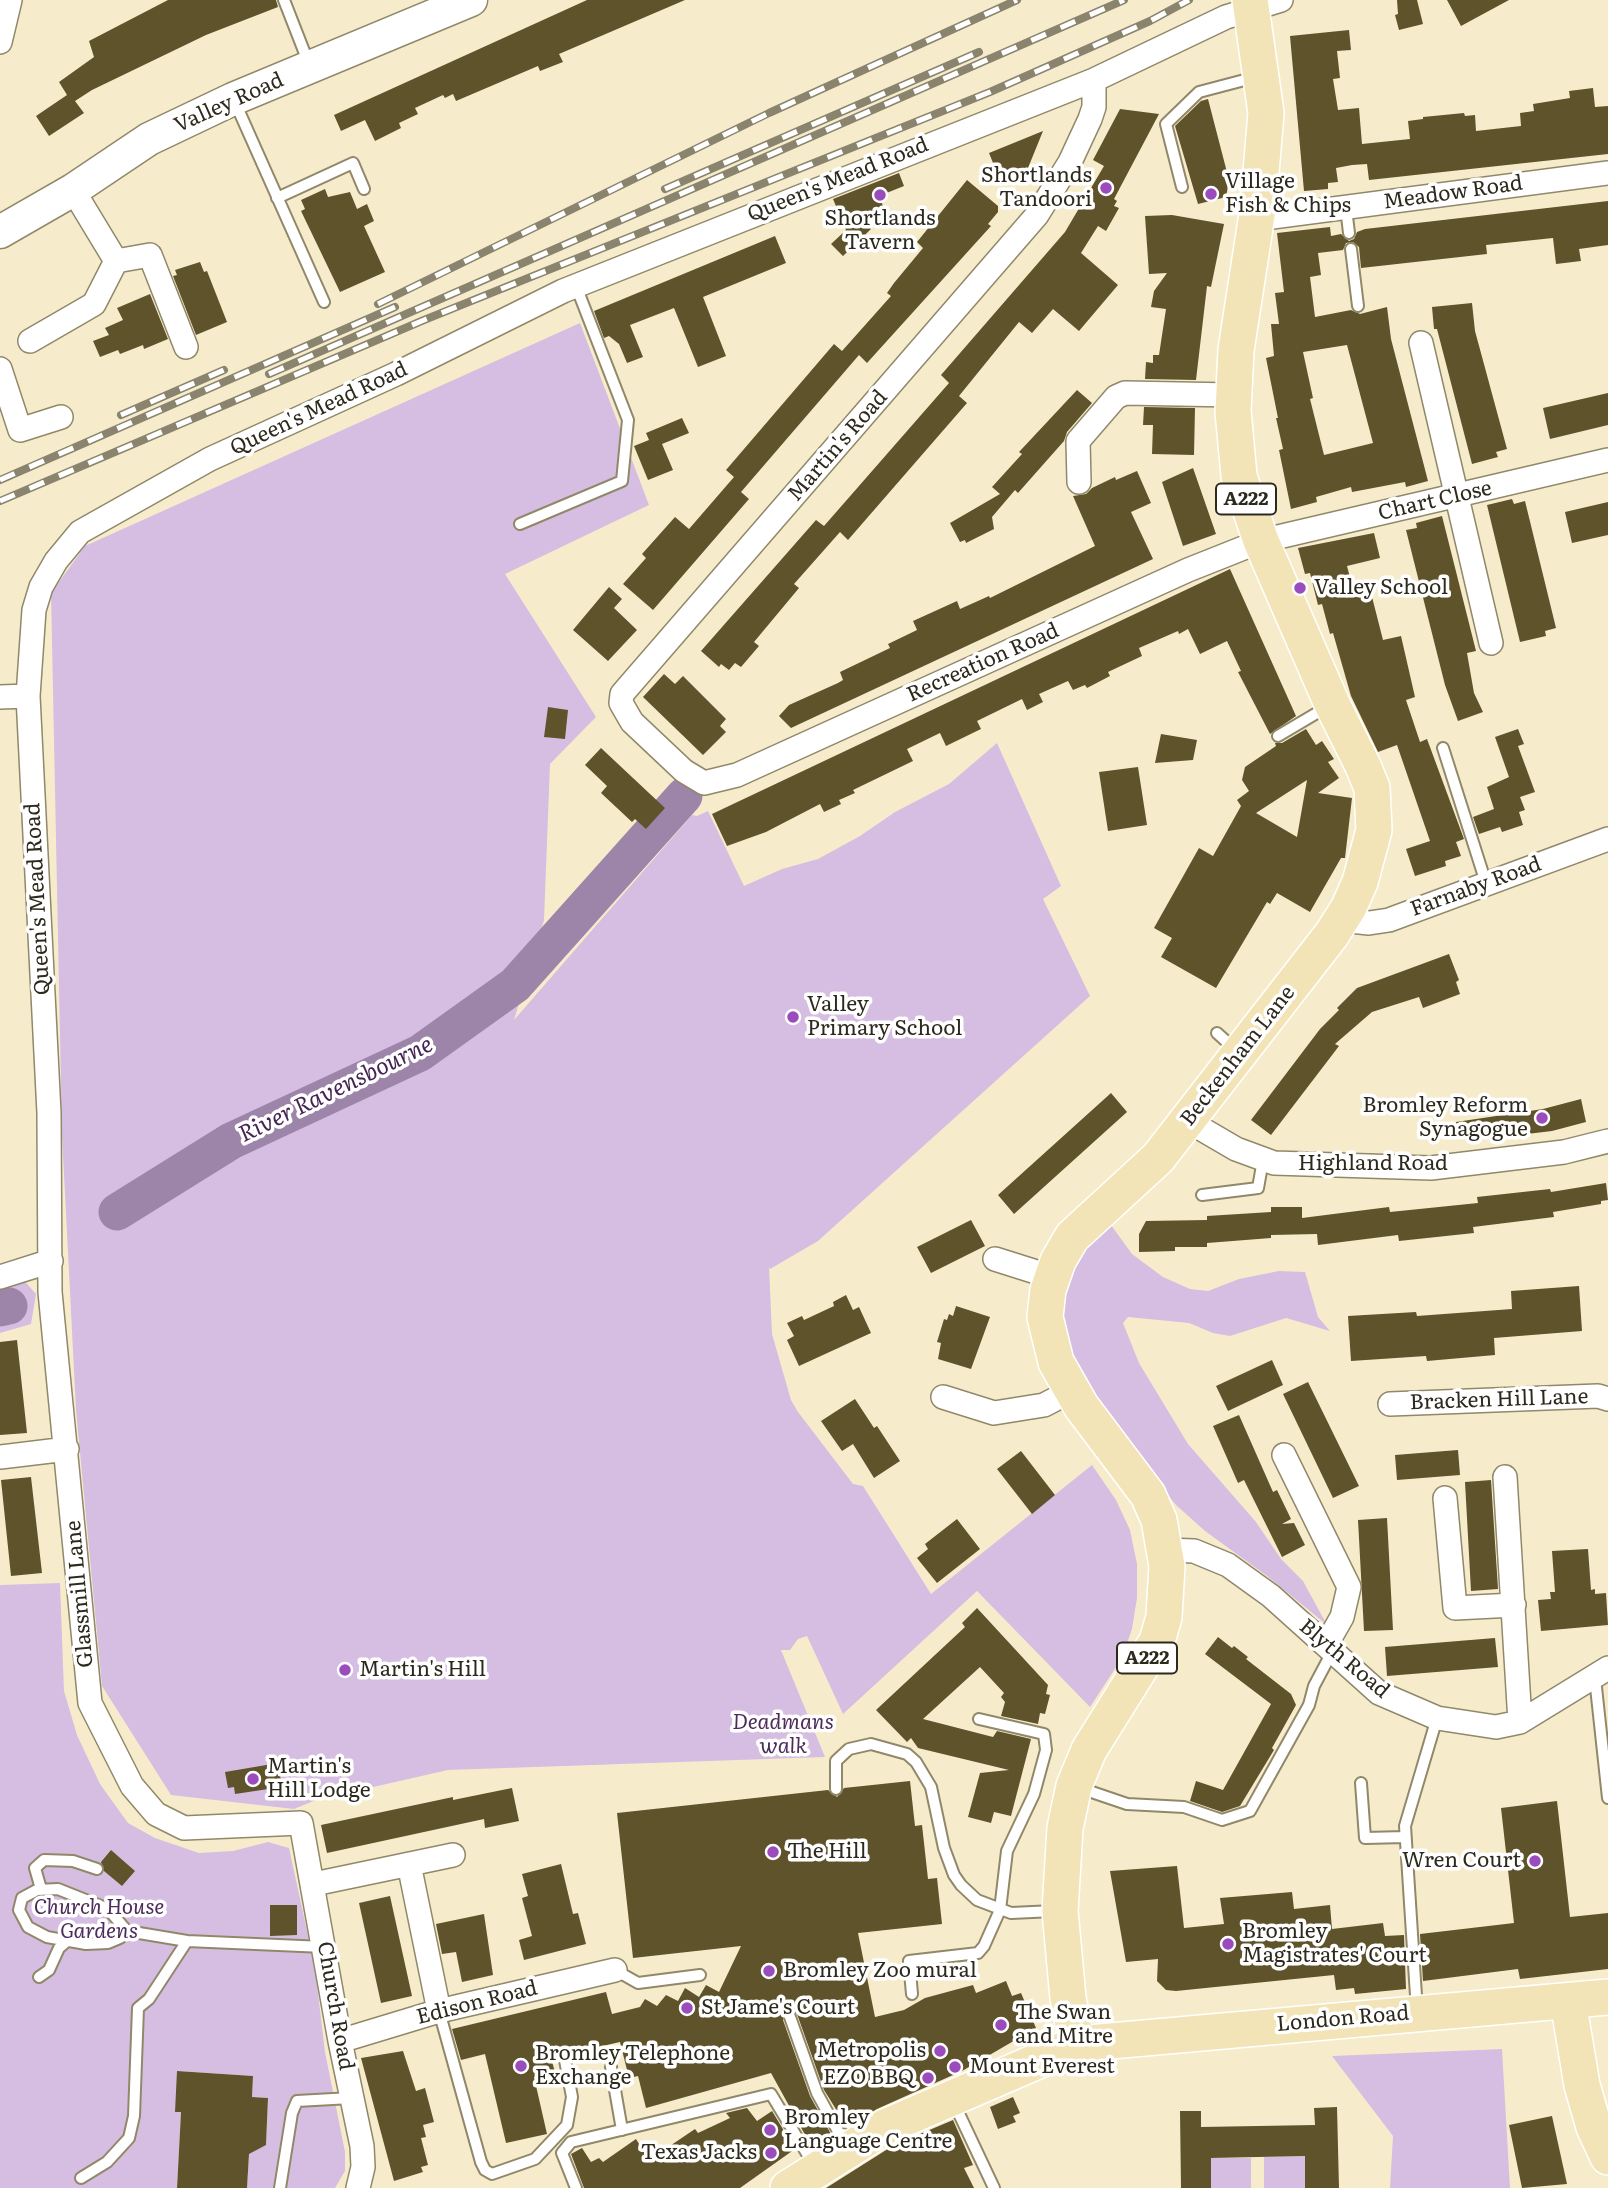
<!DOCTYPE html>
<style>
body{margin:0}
canvas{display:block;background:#f6eccc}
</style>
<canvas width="1608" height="2188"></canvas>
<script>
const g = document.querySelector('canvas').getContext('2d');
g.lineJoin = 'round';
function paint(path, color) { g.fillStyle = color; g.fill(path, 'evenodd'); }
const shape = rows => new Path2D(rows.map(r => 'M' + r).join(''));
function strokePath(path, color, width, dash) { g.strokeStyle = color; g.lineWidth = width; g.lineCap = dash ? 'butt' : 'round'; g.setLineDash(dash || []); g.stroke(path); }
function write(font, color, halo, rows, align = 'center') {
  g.font = font + ' Literata,serif'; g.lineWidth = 7; g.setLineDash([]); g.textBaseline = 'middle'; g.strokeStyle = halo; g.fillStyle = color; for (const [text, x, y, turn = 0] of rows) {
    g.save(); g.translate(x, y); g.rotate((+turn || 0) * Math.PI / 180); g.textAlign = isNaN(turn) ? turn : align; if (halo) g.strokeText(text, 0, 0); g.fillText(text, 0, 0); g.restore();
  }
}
paint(shape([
 [580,323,649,505,505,574,596,717,550,764,544,920,514,1020,692,815,697,816,708,811,744,886,782,869,818,859,860,836,895,812,949,784,997,743,1061,886,1043,899,1090,996,818,1241,770,1269,769,1267,772,1334,791,1400,798,1412,853,1484,863,1486,931,1594,1092,1465,1116,1500,1130,1530,1137,1564,1137,1598,1132,1629,1122,1658,1090,1707,977,1591,843,1714,807,1636,798,1639,790,1650,781,1650,825,1757,448,1770,316,1800,294,1809,171,1795,102,1686,76,1410,62,1135,51,593,85,546],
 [1111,1225,1132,1254,1163,1277,1190,1289,1208,1291,1239,1279,1279,1271,1305,1272,1318,1317,1330,1331,1286,1318,1230,1336,1213,1333,1189,1323,1128,1317,1123,1323,1139,1363,1188,1444,1256,1522,1281,1559,1303,1581,1327,1625,1267,1576,1205,1531,1176,1505,1107,1423,1059,1331,1067,1272,1081,1251],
 [21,1277,36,1294,31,1324,0,1333,0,1283],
 [60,1583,64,1691,77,1735,100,1784,128,1823,155,1838,199,1853,233,1851,268,1842,289,1848,315,1968,325,2052,345,2152,345,2171,335,2188,247,2188,249,2152,266,2145,268,2098,252,2097,253,2076,178,2071,181,2112,177,2188,0,2188,0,1585],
 [1502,2049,1510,2188,1390,2188,1393,2136,1332,2056],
 [1305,2156,1305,2188,1264,2188,1264,2157],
 [1211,2158,1251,2158,1251,2188,1211,2188]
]), '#d6bee2');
strokePath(shape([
 [117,1212,231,1141,420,1053,515,985,684,796],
 [0,1308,9,1306]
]), '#9d85a9', 37);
paint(shape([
 [168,0,276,0,278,7,206,35,92,90,75,101,84,113,49,136,36,116,67,95,59,82,94,57,89,41],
 [587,0,685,0,559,54,563,62,540,71,538,66,456,101,453,94,445,98,443,95,415,108,418,114,399,123,401,128,375,141,365,120,341,131,334,115],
 [1397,0,1417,0,1423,24,1399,30,1395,15,1398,14],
 [1447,0,1509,0,1461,26],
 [1349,30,1351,50,1337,51,1340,78,1333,79,1338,110,1359,108,1362,144,1410,139,1408,121,1423,119,1423,117,1464,113,1465,116,1475,115,1476,131,1521,126,1520,113,1534,111,1533,104,1570,98,1569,91,1593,88,1595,107,1608,106,1608,154,1369,180,1367,164,1352,165,1336,168,1338,182,1328,183,1328,189,1304,191,1290,36],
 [1208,99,1229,180,1226,197,1198,204,1175,126,1201,101],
 [1120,109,1159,114,1114,199,1117,201,1114,206,1119,208,1106,231,1098,226,1081,253,1118,285,1079,331,1053,309,1032,333,1019,322,959,396,967,403,848,540,840,532,794,584,799,588,754,642,759,646,741,667,735,663,729,670,721,664,719,667,701,651,816,520,824,526,949,383,941,375,1065,232,1104,166,1093,160],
 [1043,131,1028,168,1014,173,1017,179,1002,185,989,153],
 [899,173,904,186,879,196,883,206,876,209,879,217,865,222,871,229,843,256,831,244,846,230,833,199],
 [967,180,998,206,998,212,988,224,991,226,867,363,859,355,741,492,749,499,653,610,623,584,646,558,642,554,675,517,689,529,734,477,726,470,834,344,842,351,891,296,887,293,894,283,923,248,917,242],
 [325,189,328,197,350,192,357,209,367,204,374,221,364,226,385,272,340,292,301,211,305,209,301,200],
 [1608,201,1608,245,1579,249,1581,261,1556,264,1553,238,1486,245,1487,254,1361,268,1359,247,1353,242,1346,243,1343,250,1318,253,1321,275,1310,277,1315,317,1351,310,1360,314,1387,307,1391,339,1428,481,1406,487,1405,482,1352,492,1351,487,1316,497,1317,502,1291,509,1279,450,1283,449,1276,418,1278,418,1266,358,1274,356,1271,324,1279,324,1275,293,1284,292,1277,233,1330,227,1331,236,1341,234,1349,241,1354,239,1357,232,1365,229],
 [1347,345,1373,443,1324,455,1310,399,1313,398,1303,352],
 [1172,215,1224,224,1211,287,1207,286,1196,380,1145,379,1146,362,1153,363,1153,355,1159,355,1166,309,1151,307,1154,291,1167,273,1149,274,1145,216],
 [775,236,786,263,703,297,726,356,698,367,674,308,630,325,643,357,627,363,619,344,609,336,604,338,594,311],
 [200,262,204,272,207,271,227,322,196,335,173,276,177,275,175,270],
 [150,294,168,339,144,349,143,345,120,354,118,350,100,357,93,341,109,335,105,328,123,320,117,308],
 [1472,303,1475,331,1507,449,1496,452,1498,457,1472,464,1437,329,1434,329,1432,307],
 [1077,390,1092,403,1067,432,1064,441,1018,493,1015,490,992,517,994,529,966,543,965,540,960,542,950,523,1000,494,992,487,1022,454,1019,452],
 [1608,393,1608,425,1550,439,1543,408],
 [1144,407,1195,408,1194,455,1152,454,1153,425,1143,425],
 [682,418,689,433,662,444,673,470,648,480,634,446,649,440,646,433],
 [1193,468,1216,534,1183,546,1162,482],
 [1137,471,1151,503,1131,512,1153,559,791,728,779,716,789,705,838,683,843,680,840,672,890,648,888,644,917,630,913,621,957,601,960,609,989,596,990,598,1095,546,1073,496,1086,494,1092,488,1115,477,1116,480],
 [1512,499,1514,504,1525,501,1556,628,1545,631,1546,636,1520,642,1487,505],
 [1608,502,1608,535,1572,543,1565,512],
 [1442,516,1476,651,1467,653,1474,693,1483,712,1458,721,1445,685,1406,530,1417,528,1416,523],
 [1374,533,1380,558,1347,566,1355,597,1371,593,1383,640,1401,636,1415,697,1406,700,1420,742,1427,739,1464,839,1456,842,1461,856,1445,861,1446,866,1415,876,1406,849,1430,841,1397,745,1378,752,1351,696,1333,633,1330,634,1322,604,1318,605,1310,573,1305,574,1298,548],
 [1230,569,1296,716,1270,734,1238,672,1241,671,1227,641,1200,654,1188,629,1179,634,1178,631,1139,648,1142,656,1108,672,1110,676,1087,688,1085,685,1073,690,1068,681,1039,694,1043,702,1027,710,1022,699,977,721,981,729,946,746,940,733,907,749,913,761,853,790,855,793,839,800,841,804,824,812,820,804,766,832,727,846,712,814],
 [609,587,622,599,614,608,637,630,608,661,573,630],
 [664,674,675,684,683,676,726,719,720,726,726,732,703,755,643,697],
 [548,707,568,710,565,739,544,737],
 [1306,729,1316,745,1322,741,1334,759,1328,762,1339,778,1318,793,1352,798,1345,858,1341,858,1310,912,1277,893,1270,904,1267,902,1216,988,1161,957,1172,938,1154,928,1199,848,1213,856,1241,806,1237,800,1249,791,1242,780,1245,767,1276,746,1275,743,1282,743],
 [1307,780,1297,837,1256,813],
 [1518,729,1524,744,1518,746,1535,792,1520,797,1525,810,1519,812,1523,825,1502,832,1500,827,1479,834,1473,817,1494,809,1487,787,1509,777,1495,737],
 [1161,734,1197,740,1193,760,1155,763],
 [601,748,665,808,646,829,635,819,632,822,601,793,607,786,585,765],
 [1138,767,1147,825,1108,831,1099,772],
 [1449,954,1459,980,1456,982,1460,994,1423,1008,1419,997,1372,1012,1335,1044,1339,1046,1271,1135,1251,1120,1320,1029,1339,1010,1337,1008,1357,988],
 [1111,1093,1127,1112,1014,1214,998,1195],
 [1581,1099,1586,1122,1552,1131,1502,1137,1501,1135,1458,1139,1456,1122,1543,1109],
 [1606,1183,1608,1200,1601,1201,1601,1204,1553,1212,1554,1217,1473,1227,1474,1233,1399,1241,1398,1235,1318,1245,1317,1234,1271,1235,1271,1238,1207,1243,1207,1247,1175,1247,1175,1251,1139,1252,1139,1234,1146,1221,1207,1220,1207,1216,1271,1212,1271,1207,1302,1207,1302,1218,1389,1207,1390,1212,1478,1203,1477,1197,1550,1189,1551,1192],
 [971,1220,985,1246,931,1273,917,1247],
 [1579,1286,1582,1331,1494,1338,1495,1355,1427,1361,1426,1356,1351,1361,1348,1316,1416,1312,1417,1316,1512,1309,1511,1291],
 [846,1295,853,1310,859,1307,871,1333,799,1366,787,1340,794,1336,787,1323,802,1316,804,1320,834,1306,833,1302],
 [956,1306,990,1317,971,1369,938,1359,941,1343,937,1342,944,1319,947,1320,949,1314,953,1316],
 [17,1340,27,1433,0,1435,0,1342],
 [1272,1360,1283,1385,1228,1411,1216,1386],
 [1308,1382,1359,1486,1333,1498,1283,1394],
 [855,1399,874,1428,877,1426,900,1461,874,1478,853,1444,842,1451,821,1421],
 [1239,1415,1273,1492,1277,1490,1291,1519,1282,1524,1294,1523,1305,1545,1282,1557,1244,1480,1238,1483,1213,1426],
 [1458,1450,1460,1475,1397,1480,1395,1455],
 [1021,1451,1055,1495,1032,1514,997,1469],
 [31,1477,42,1573,11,1576,1,1480],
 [1491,1480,1498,1589,1471,1591,1465,1482],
 [1387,1518,1393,1630,1364,1631,1358,1520],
 [957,1519,980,1549,937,1583,917,1558,928,1549,925,1544],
 [1588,1549,1591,1590,1595,1589,1595,1594,1606,1593,1608,1625,1541,1631,1538,1600,1551,1599,1550,1592,1555,1592,1552,1551],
 [977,1608,1048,1685,1046,1694,1050,1695,1045,1714,1040,1713,1038,1724,1001,1716,1005,1702,1001,1697,1004,1693,980,1667,923,1719,993,1737,997,1731,1031,1739,1011,1816,994,1812,991,1823,968,1817,980,1773,1009,1770,918,1748,911,1738,907,1742,876,1710,965,1627,962,1623],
 [1218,1637,1232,1648,1234,1646,1248,1657,1246,1659,1291,1694,1296,1705,1272,1748,1274,1750,1240,1806,1222,1812,1190,1801,1196,1781,1223,1790,1271,1704,1205,1654],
 [1495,1638,1498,1667,1387,1676,1385,1647],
 [278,1763,282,1787,235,1794,234,1787,228,1788,225,1772],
 [910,1781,915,1826,922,1825,928,1879,937,1878,942,1924,858,1933,875,2017,904,2010,925,1998,973,1985,976,1993,1006,1981,1012,1996,1021,1993,1036,2028,962,2071,877,2109,847,2127,824,2090,797,2014,787,2010,783,2020,810,2096,832,2136,821,2143,809,2142,771,2073,646,2108,638,2076,629,2078,620,2042,572,2053,562,2047,556,2057,551,2058,555,2072,534,2077,547,2134,506,2143,485,2054,461,2060,452,2029,606,1992,612,2014,640,2007,645,1999,657,2006,666,1995,678,2001,685,1988,699,1997,706,1985,719,1992,741,1946,633,1958,617,1813,828,1790,837,1797,844,1788],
 [512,1788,519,1821,485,1828,484,1819,327,1853,321,1825,453,1797,453,1800],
 [1557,1801,1570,1917,1608,1913,1608,1969,1520,1979,1518,1969,1423,1981,1420,1934,1514,1923,1501,1808],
 [111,1850,135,1871,122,1886,104,1871,101,1862],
 [561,1864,573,1914,578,1913,586,1944,524,1960,519,1940,532,1936,522,1898,528,1896,522,1874],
 [1177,1866,1184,1928,1224,1924,1220,1898,1292,1892,1294,1909,1330,1905,1332,1929,1383,1923,1385,1936,1404,1935,1406,1989,1355,1994,1354,1988,1336,1990,1334,1975,1176,1991,1166,1990,1157,1981,1158,1959,1126,1962,1110,1871],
 [390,1896,412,1996,381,2003,359,1903],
 [270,1905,297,1905,297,1935,270,1936],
 [484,1914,493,1975,462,1982,456,1952,442,1954,436,1924],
 [403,2051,416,2091,425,2088,434,2122,423,2125,426,2137,421,2138,428,2165,421,2167,423,2172,394,2181,361,2058],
 [177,2071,253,2076,252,2097,268,2098,266,2145,249,2154,247,2188,177,2188,181,2112,175,2112],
 [1013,2097,1020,2113,1013,2116,1016,2122,998,2129,990,2107],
 [1337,2107,1339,2188,1305,2188,1305,2156,1211,2158,1211,2188,1181,2188,1180,2111,1201,2111,1201,2127,1315,2125,1314,2108],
 [747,2108,757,2121,772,2111,795,2149,740,2188,584,2188,571,2154,582,2148,591,2162,599,2158,603,2162,636,2139,649,2160,695,2129,698,2133,730,2118,726,2113],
 [1552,2116,1567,2184,1522,2188,1509,2125],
 [953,2120,973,2165,964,2168,974,2188,826,2188,894,2145]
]), '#5f532b');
const lane = shape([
 [284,0,309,64],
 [234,100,324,302],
 [1182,187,1166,124,1199,92,1256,77],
 [277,198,353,163,364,189],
 [1346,208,1349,233],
 [1351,249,1358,306],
 [520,524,622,481,628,420,576,286],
 [1278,736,1327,707],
 [1443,748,1486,883],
 [1217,1033,1237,1051],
 [1202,1195,1258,1188,1263,1160],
 [1595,1678,1608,1798],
 [1361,1783,1365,1838,1405,1837],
 [1077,1787,1127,1804,1184,1807,1222,1820,1250,1811,1309,1705,1314,1686,1332,1652],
 [836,1789,836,1761,849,1749,871,1744,907,1754,916,1762,931,1787,944,1848,954,1875,961,1885,977,1900,1011,1913,1054,1911],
 [41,1889,35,1868,44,1860,73,1861,97,1869],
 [58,1889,108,1909,127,1931,120,1938,108,1943,86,1944,47,1937,28,1927,19,1910,22,1898,37,1890,58,1889],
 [127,1931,187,1941,324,1947],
 [615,1970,638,1983,700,1975],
 [39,1977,49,1970,59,1948,66,1942],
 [912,1994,909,1961,978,1953,984,1946,1000,1910,1007,1851,1034,1794,1046,1750,1044,1734,979,1719],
 [439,2011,481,2162,485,2170,492,2174,535,2159,567,2125,572,2097,564,2055],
 [1417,2011,1405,1826,1437,1718],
 [790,2017,817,2093,839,2133,853,2137],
 [611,2067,622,2130],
 [953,2101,994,2188],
 [81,2178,107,2162,129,2138,134,2116,138,2008,149,1999,187,1941],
 [280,2188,292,2113,297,2101,351,2098],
 [576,2188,562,2153,571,2142,771,2094,815,2167]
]);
const street = shape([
 [0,42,10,0],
 [1094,80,1094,107,1090,119,1070,162,1037,215,622,694,621,703,632,722,684,771,704,783,737,775,1188,570,1261,541,1608,460],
 [1257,219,1608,173],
 [116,261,150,255,186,347],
 [30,341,94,304,116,261,73,190],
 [1421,343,1491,643],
 [0,369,20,430,61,417],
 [1079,482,1078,441,1116,397,1125,393,1233,395],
 [0,697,28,696],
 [1341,920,1369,923,1389,920,1608,839],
 [1188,1121,1236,1149,1274,1163,1431,1168,1564,1152,1608,1141],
 [995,1259,1052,1277],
 [0,1277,51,1261],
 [943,1397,994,1413,1044,1405,1071,1391],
 [1390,1404,1598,1396,1608,1399],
 [1284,1455,1349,1587,1342,1617,1326,1645],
 [0,1457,67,1449],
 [1505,1477,1520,1722],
 [1445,1498,1455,1608,1514,1605],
 [1166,1550,1194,1551,1228,1565,1271,1596,1379,1693,1437,1718,1496,1727,1520,1722,1608,1668],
 [409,1864,439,2011],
 [314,1884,453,1855],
 [340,2041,439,2011,615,1970],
 [358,2188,363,2167,362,2146,340,2041,301,1823,184,1828,156,1814,132,1786,90,1703,50,1292,49,1113,28,696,34,610,41,587,56,561,80,532,210,459,396,374,563,291,1094,80,1226,17,1281,0]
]);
const secondary = shape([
 [0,232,73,190,149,139,233,99,471,0]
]);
const primary = shape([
 [1568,2001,1582,2085,1594,2127,1608,2157],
 [1077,2044,1068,1998,1060,1911,1065,1828,1074,1786,1089,1750,1157,1641,1164,1617,1167,1566,1159,1520,1148,1495,1081,1406,1056,1362,1045,1317,1048,1290,1058,1261,1072,1237,1158,1158,1332,934,1349,907,1360,882,1374,830,1372,788,1363,766,1332,704,1261,541,1239,476,1233,411,1236,350,1258,208,1266,113,1250,0],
 [788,2188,885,2127,1077,2044,1608,1997]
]);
strokePath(lane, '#91886a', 14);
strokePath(street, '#91886a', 26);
strokePath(secondary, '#91886a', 35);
strokePath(primary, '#fff', 38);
strokePath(lane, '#fff', 10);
strokePath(street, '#fff', 23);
strokePath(secondary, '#fff', 32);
strokePath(primary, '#f2e4b6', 35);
const rail = shape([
 [665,189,979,52],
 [378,304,769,113,1017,0],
 [269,374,1124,0],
 [121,415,224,370],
 [0,480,395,307],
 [0,501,424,320,990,92,1150,21,1189,0]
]);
strokePath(rail, '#8a846e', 8);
strokePath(rail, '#fff', 5, [16]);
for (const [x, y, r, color] of [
 [1106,188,7,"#9a4bbc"],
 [1211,194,7,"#9a4bbc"],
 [880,195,7,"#9a4bbc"],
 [1300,588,7,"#9a4bbc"],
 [793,1017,7,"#9a4bbc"],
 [1542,1118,7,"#9a4bbc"],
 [345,1670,7,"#9a4bbc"],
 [253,1779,7,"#9a4bbc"],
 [773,1852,7,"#9a4bbc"],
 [1535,1861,7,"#9a4bbc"],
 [1228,1944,7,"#9a4bbc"],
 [769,1971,7,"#9a4bbc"],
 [687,2008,7,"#9a4bbc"],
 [1001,2025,7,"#9a4bbc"],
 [940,2051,7,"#9a4bbc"],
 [521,2066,7,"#9a4bbc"],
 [955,2067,7,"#9a4bbc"],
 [928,2078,7,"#9a4bbc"],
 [770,2130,7,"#9a4bbc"],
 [771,2153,7,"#9a4bbc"]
]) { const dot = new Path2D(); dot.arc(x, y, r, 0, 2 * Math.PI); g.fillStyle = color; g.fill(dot); strokePath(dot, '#fff', 2.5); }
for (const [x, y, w] of [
 [1246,499,60],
 [1147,1658,60]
]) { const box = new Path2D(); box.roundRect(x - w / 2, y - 15.5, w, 31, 5); g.fillStyle = '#fff'; g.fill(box); strokePath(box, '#2d2a1d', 2); }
write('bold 19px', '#2d2a1d', null, [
 ["A222",1246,499],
 ["A222",1147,1658]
]);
write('21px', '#2d2a1d', '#fff', [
 ["Valley Road",229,103,-24],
 ["Queen's Mead Road",838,180,-22],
 ["Meadow Road",1453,193,-8],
 ["Queen's Mead Road",319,409,-25],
 ["Martin's Road",838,446,-49],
 ["Chart Close",1435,501,-13],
 ["Recreation Road",983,663,-24],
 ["Farnaby Road",1476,887,-20],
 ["Queen's Mead Road",38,899,-93],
 ["Beckenham Lane",1238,1056,-52],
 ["Highland Road",1373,1164],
 ["Bracken Hill Lane",1499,1400,-2],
 ["Glassmill Lane",80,1594,-95],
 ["Blyth Road",1344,1659,40],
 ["Edison Road",477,2003,-14],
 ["Church Road",335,2006,80],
 ["London Road",1343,2019,-5]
]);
write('21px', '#2d2a1d', '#fff', [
 ["Shortlands",1092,176,"right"],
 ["Tandoori",1092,200,"right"],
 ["Village",1225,182],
 ["Fish & Chips",1225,206],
 ["Shortlands",880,219,"center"],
 ["Tavern",880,243,"center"],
 ["Valley School",1314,588],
 ["Valley",807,1005],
 ["Primary School",807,1029],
 ["Bromley Reform",1528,1106,"right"],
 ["Synagogue",1528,1130,"right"],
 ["Martin's Hill",359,1670],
 ["Martin's",267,1767],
 ["Hill Lodge",267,1791],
 ["The Hill",787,1852],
 ["Wren Court",1521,1861,"right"],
 ["Bromley",1242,1932],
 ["Magistrates' Court",1242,1956],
 ["Bromley Zoo mural",783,1971],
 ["St Jame's Court",701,2008],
 ["The Swan",1015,2013],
 ["and Mitre",1015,2037],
 ["Metropolis",926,2051,"right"],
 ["Bromley Telephone",535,2054],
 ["Exchange",535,2078],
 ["Mount Everest",969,2067],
 ["EZO BBQ",914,2078,"right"],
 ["Bromley",784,2118],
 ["Language Centre",784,2142],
 ["Texas Jacks",757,2153,"right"]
], 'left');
write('italic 21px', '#4d2c5c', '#fff', [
 ["Deadmans",783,1723],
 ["walk",783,1747],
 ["Church House",99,1908],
 ["Gardens",99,1932]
]);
write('italic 23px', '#442453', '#fff', [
 ["River Ravensbourne",336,1090,-26]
]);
</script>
